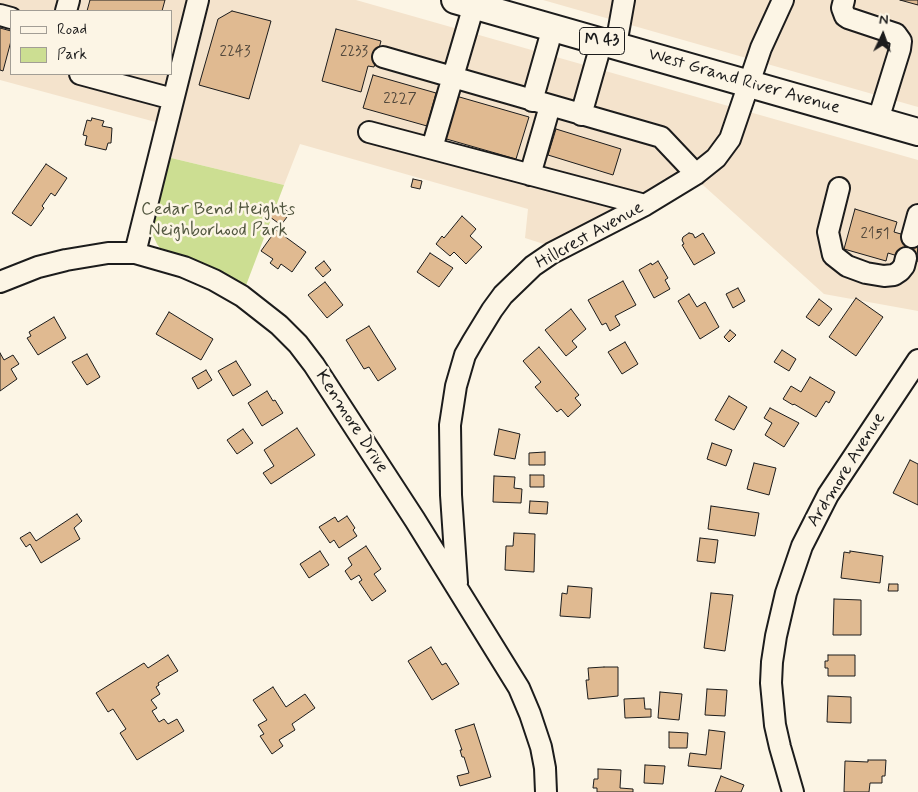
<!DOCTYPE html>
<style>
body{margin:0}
#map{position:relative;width:918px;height:792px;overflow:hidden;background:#fcf5e5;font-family:Mynerve,sans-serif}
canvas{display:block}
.legend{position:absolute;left:10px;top:10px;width:162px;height:65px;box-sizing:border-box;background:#fcf5e5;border:1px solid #a29e95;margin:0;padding:6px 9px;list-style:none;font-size:15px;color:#1c1c1c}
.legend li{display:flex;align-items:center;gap:10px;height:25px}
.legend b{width:25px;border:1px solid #a29e95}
.north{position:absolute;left:858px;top:10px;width:50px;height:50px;-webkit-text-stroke:4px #fcf5e5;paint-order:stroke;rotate:3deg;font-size:14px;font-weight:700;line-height:20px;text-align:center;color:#1c1c1c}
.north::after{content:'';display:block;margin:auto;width:18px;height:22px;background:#1c1c1c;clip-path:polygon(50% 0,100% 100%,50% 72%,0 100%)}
</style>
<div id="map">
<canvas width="918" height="792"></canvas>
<ul class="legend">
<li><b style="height:6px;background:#fcf5e5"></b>Road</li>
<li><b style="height:14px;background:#ccde92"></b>Park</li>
</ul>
<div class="north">N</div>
</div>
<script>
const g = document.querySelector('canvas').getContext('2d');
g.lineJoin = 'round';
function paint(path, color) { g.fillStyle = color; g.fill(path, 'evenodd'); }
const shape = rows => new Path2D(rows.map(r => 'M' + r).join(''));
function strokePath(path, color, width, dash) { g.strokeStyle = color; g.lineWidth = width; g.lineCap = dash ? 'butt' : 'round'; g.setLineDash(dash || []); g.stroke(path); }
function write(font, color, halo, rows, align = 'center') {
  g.font = font + ' Mynerve,sans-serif'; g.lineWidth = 5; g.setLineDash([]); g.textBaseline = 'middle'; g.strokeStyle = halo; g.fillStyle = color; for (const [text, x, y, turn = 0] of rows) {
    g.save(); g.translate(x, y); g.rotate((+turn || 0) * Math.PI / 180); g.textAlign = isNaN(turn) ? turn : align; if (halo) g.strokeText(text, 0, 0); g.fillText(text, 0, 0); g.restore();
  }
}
paint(shape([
 [0,0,356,0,918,160,918,311,824,294,684,168,671,177,547,245,525,238,528,209,300,144,284,185,167,157,174,127,0,80],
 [11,11,171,11,171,74,11,74],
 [543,0,918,0,918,107]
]), '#f4e3cc');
paint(shape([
 [167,157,284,185,245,288,187,258,160,248,157,244,152,233,152,226]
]), '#ccde92');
const building = shape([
 [90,0,165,0,162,11,87,11,90,0],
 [900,0,918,0,918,5,900,0],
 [232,11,271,21,249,99,199,85,218,19,232,11],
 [0,28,11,31,11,41,3,71,0,70,0,28],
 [336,29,381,41,374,67,368,66,361,92,322,81,336,29],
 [373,75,436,93,427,126,363,108,373,75],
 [456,96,529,117,516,159,443,138,456,96],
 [92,118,104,121,102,126,112,128,111,143,108,143,106,150,85,145,87,136,83,135,87,120,91,121,92,118],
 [556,129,621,149,613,175,548,155,556,129],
 [46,164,67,178,55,196,51,193,42,206,44,208,31,226,12,213,46,164],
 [413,179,422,181,420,189,411,187,413,179],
 [279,205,290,213,281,225,270,217,279,205],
 [855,209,897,222,894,232,918,239,917,262,888,253,886,261,844,249,855,209],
 [462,216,476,229,470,236,482,247,466,264,454,252,450,256,436,244,442,236,444,238,462,216],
 [276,230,306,252,292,272,281,264,278,269,270,263,273,259,261,251,276,230],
 [689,233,693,234,695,238,703,233,715,253,694,265,682,245,684,244,682,240,683,237,689,233],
 [430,253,453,268,439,287,417,272,430,253],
 [324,261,331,270,323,277,315,268,324,261],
 [658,261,668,278,665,280,670,289,654,298,639,270,651,263,652,265,658,261],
 [623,281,636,305,615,316,620,325,610,331,606,323,602,325,588,300,623,281],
 [325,282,343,305,327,318,308,295,325,282],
 [738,288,745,301,733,308,726,294,738,288],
 [689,294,697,307,705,302,719,327,700,339,678,301,689,294],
 [856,298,883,317,856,356,829,337,856,298],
 [819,299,832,309,819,326,806,317,819,299],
 [571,309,586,329,572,341,577,347,566,356,545,330,571,309],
 [169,312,213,339,201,360,156,334,169,312],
 [54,317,66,338,38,355,27,338,31,336,29,332,54,317],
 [369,326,396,369,378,381,369,367,364,369,346,340,369,326],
 [730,330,736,335,729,342,724,337,730,330],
 [625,342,638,364,622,374,608,352,625,342],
 [539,347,579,395,575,398,581,405,568,417,561,409,557,412,535,387,541,382,523,361,539,347],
 [782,350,796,359,789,371,774,362,782,350],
 [0,353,4,360,13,355,19,364,11,369,17,379,0,391,0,353],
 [87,354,100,377,87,385,72,362,87,354],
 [236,361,251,385,233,396,218,371,236,361],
 [206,370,212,380,198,389,192,378,206,370],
 [810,377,835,392,829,403,826,401,816,417,794,404,793,405,783,399,791,386,801,392,810,377],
 [267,391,273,401,275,400,283,413,262,426,248,403,267,391],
 [729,396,747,407,734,430,715,420,729,396],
 [770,408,799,423,784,447,765,435,772,423,764,418,770,408],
 [297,428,315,455,271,484,263,473,274,466,264,450,297,428],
 [243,429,253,443,237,454,227,440,243,429],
 [499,429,520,434,515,459,494,455,499,429],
 [712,443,732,450,726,466,707,459,712,443],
 [545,452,545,465,529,465,529,453,545,452],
 [910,460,918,464,918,505,893,493,910,460],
 [754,463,776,468,769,495,747,489,754,463],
 [530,475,544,475,544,487,530,487,530,475],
 [494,476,515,477,514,488,522,489,521,503,493,502,494,476],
 [530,501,548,502,547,514,529,513,530,501],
 [711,506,759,513,755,536,708,529,711,506],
 [77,514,82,521,74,528,80,539,41,563,30,544,26,547,20,538,30,532,36,541,77,514],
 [347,516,355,528,353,530,357,536,339,548,334,540,330,543,319,527,335,517,338,522,347,516],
 [514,533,535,534,534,572,505,570,506,546,513,546,514,533],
 [700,538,718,540,715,563,697,561,700,538],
 [366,546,381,569,374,574,386,591,372,601,359,582,362,580,359,575,351,580,345,571,352,565,348,558,366,546],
 [320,551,329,565,309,578,300,564,320,551],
 [850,551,883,556,880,583,841,578,844,552,850,553,850,551],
 [889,584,898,584,898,591,888,591,889,584],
 [568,586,592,588,590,618,560,616,562,593,567,594,568,586],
 [711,593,733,595,725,651,704,648,711,593],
 [834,599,861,600,861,635,833,635,834,599],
 [431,647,442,665,446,663,459,684,432,700,408,661,431,647],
 [168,655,178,671,158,683,159,685,156,687,160,694,151,700,157,708,152,711,159,722,164,719,168,724,177,719,184,731,137,760,120,733,126,729,113,709,108,712,96,693,144,663,148,668,168,655],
 [828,655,855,655,855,676,828,676,828,668,825,668,825,661,828,661,828,655],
 [604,667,618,667,618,696,588,699,586,680,589,680,588,668,604,667],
 [273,687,286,707,305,694,315,708,292,724,295,730,279,740,283,746,272,754,260,736,264,734,258,725,267,720,253,700,273,687],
 [707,689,727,690,725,716,705,715,707,689],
 [660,692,682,694,679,720,658,718,660,692],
 [828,696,851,697,851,723,827,722,828,696],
 [644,698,645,709,651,709,651,717,625,718,624,699,644,698],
 [474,724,491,777,460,786,457,776,469,773,464,757,462,757,460,750,462,750,455,730,474,724],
 [709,730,725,732,721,769,688,766,690,753,706,755,709,730],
 [669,732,688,733,687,748,669,748,669,732],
 [868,760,886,760,885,776,882,776,882,783,870,783,869,792,844,792,845,761,868,762,868,760],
 [645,765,665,766,663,784,644,783,645,765],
 [598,769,621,770,620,788,633,789,633,792,597,792,597,788,593,788,594,779,598,779,598,769],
 [721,776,744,785,741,792,715,792,721,776]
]);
paint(building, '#e0ba91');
strokePath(building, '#1c1c1c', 1);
const minor = shape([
 [844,0,842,8,845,16,848,18,896,34,901,41,900,49,878,120],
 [66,11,69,0],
 [0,15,11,18],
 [616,45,624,0],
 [383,57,661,137,696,174],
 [80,74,173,99],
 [532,101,553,27],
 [581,115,602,41],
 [369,132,645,205],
 [432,148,474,5],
 [530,175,550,106],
 [839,188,828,232,833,255,847,266,866,273,884,276,894,275,900,271,904,266,906,258],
 [912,237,918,215],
 [135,253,198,0],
 [0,282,38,267,66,260,108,253,135,253,184,267,214,280,242,296,279,325,298,344,314,365,415,520,519,688,530,714,541,747,545,768,546,792],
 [457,583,451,495,450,425,456,386,465,355,473,341,492,310,503,295,533,266,552,253,645,205,696,174,716,158,730,139,761,48,783,0],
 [793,792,780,747,775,725,771,683,772,662,776,636,786,593,802,546,828,495,918,360]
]);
const major = shape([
 [455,0,918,132]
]);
strokePath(minor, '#1c1c1c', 24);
strokePath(major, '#1c1c1c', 30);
strokePath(minor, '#fcf5e5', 20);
strokePath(major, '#fcf5e5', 26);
write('15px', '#4d4439', null, [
 ["2243",235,53],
 ["2233",354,53],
 ["2227",400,100],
 ["2151",875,235]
]);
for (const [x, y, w] of [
 [602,41,45]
]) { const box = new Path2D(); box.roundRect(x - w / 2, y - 13.5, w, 27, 4); g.fillStyle = '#fcf5e5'; g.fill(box); strokePath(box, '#1c1c1c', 1); }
write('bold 16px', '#1c1c1c', null, [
 ["M 43",602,41]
]);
write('18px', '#1c1c1c', '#fcf5e5', [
 ["West Grand River Avenue",744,82,16],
 ["Hillcrest Avenue",590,236,-29],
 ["Kenmore Drive",351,422,57],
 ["Ardmore Avenue",847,470,-58]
]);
write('18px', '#51563f', '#fcf5e5', [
 ["Cedar Bend Heights",218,210],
 ["Neighborhood Park",218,231]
]);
</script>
